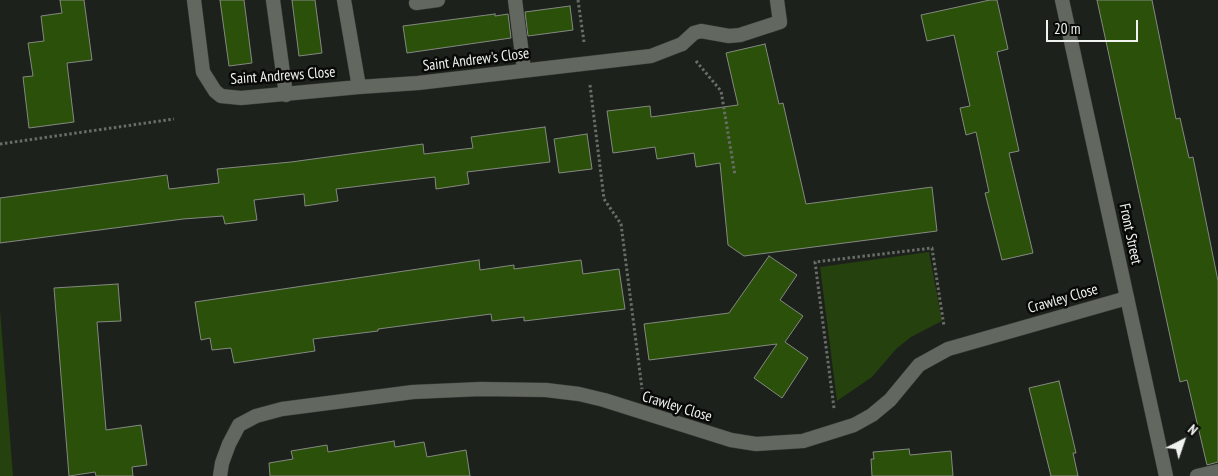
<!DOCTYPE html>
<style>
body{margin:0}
#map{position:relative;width:1218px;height:476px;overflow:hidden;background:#1d211b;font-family:"PT Sans Narrow",sans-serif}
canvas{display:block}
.north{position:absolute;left:1158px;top:416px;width:50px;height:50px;-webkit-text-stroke:4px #090a08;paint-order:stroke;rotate:41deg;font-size:14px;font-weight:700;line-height:20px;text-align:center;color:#eff2ee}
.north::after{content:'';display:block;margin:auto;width:18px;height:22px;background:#eff2ee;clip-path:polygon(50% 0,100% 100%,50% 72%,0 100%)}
.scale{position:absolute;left:1046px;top:20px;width:92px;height:22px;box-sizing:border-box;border:2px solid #eff2ee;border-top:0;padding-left:6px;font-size:15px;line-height:18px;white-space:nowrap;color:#eff2ee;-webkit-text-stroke:4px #090a08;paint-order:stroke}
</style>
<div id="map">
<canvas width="1218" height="476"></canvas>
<div class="north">N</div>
<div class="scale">20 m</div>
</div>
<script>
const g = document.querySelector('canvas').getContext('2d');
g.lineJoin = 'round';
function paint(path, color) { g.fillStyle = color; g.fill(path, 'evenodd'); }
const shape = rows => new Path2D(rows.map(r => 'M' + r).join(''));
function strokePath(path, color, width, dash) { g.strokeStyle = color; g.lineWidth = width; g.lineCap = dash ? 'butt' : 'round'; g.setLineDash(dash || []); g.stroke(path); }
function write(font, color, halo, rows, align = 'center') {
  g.font = font + ' "PT Sans Narrow",sans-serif'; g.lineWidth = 5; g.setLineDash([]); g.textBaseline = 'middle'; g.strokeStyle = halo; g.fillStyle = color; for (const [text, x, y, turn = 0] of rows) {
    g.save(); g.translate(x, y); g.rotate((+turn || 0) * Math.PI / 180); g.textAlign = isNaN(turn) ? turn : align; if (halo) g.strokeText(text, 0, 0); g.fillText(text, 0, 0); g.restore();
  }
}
paint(shape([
 [929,252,942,321,911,337,896,349,872,377,837,401,820,267],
 [0,310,13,476,0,476]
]), '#25410e');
const building = shape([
 [60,0,84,0,92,60,67,63,74,122,29,128,23,77,33,76,28,43,44,41,41,16,62,13,60,0],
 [220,0,244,0,252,63,229,66,220,0],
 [292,0,315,0,322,53,299,56,292,0],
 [990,0,997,0,1008,49,997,52,1019,151,1009,153,1033,253,1002,260,985,193,989,192,976,132,966,135,960,108,970,106,954,35,927,41,921,15,990,0],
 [1097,0,1152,0,1176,119,1180,118,1189,158,1193,157,1218,281,1218,462,1207,465,1187,380,1180,382,1097,0],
 [570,6,573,30,528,36,525,12,570,6],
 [495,14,495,16,508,14,511,38,407,53,403,26,495,14],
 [765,44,779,104,783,103,806,204,932,187,937,231,744,256,728,245,720,163,696,167,694,153,657,159,655,147,613,153,607,111,650,106,651,117,738,105,726,53,765,44],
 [545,127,550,162,467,172,469,184,436,189,435,177,393,182,336,189,338,201,305,206,304,194,254,200,257,220,225,224,223,216,183,219,0,243,0,198,167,175,169,189,219,183,217,169,291,162,423,144,424,154,473,148,471,137,545,127],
 [587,134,592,169,559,173,554,139,587,134],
 [769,256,797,275,780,300,803,316,785,342,808,358,782,398,754,378,777,344,649,360,644,324,729,313,769,256],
 [479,260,480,270,514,265,514,269,581,260,583,274,619,269,625,309,524,321,524,317,492,321,491,314,378,329,378,331,313,339,315,351,234,363,231,348,212,350,210,338,201,340,195,302,479,260],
 [118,284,121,321,97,322,106,430,141,425,147,465,132,467,133,476,96,476,95,472,69,476,54,288,118,284],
 [1059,381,1076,453,1073,453,1078,476,1051,476,1029,388,1059,381],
 [394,441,395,447,424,442,427,457,466,450,470,476,270,476,269,463,293,459,291,451,327,445,328,452,394,441],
 [909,449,910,455,951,451,953,476,872,476,871,459,874,459,873,452,909,449]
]);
paint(building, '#2b5009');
strokePath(building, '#848981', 1);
const service = shape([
 [273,0,286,95],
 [515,0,524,70],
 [416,3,438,0],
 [682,44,694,33,701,31,729,36,740,35,780,22,777,0]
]);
const minor = shape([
 [194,0,203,72,215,91,221,96,241,98,359,87],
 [344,0,359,87,418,83,651,56,682,44],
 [220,476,222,463,229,444,239,425,256,416,282,409,413,392,481,389,546,390,579,394,604,400,731,440,756,444,803,441,854,425,872,415,890,400,919,365,948,349,1127,298],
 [1197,476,1218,471]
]);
const tertiary = shape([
 [1062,0,1166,476]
]);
strokePath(service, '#3b3e39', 15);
strokePath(minor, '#3b3e39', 15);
strokePath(tertiary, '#3b3e39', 15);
strokePath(shape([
 [578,0,584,42],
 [696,61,721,91,735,175],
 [590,85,604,199,621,224,642,389],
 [0,144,174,119],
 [834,408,815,262,932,248,944,326]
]), '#696d67', 3, [2.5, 2.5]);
strokePath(service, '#62675f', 14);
strokePath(minor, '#62675f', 14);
strokePath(tertiary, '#62675f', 14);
write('15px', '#eff2ee', '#090a08', [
 ["Saint Andrew's Close",476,60,-7],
 ["Saint Andrews Close",283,76,-4],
 ["Front Street",1130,234,78],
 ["Crawley Close",1063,299,-16],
 ["Crawley Close",677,407,17]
]);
</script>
